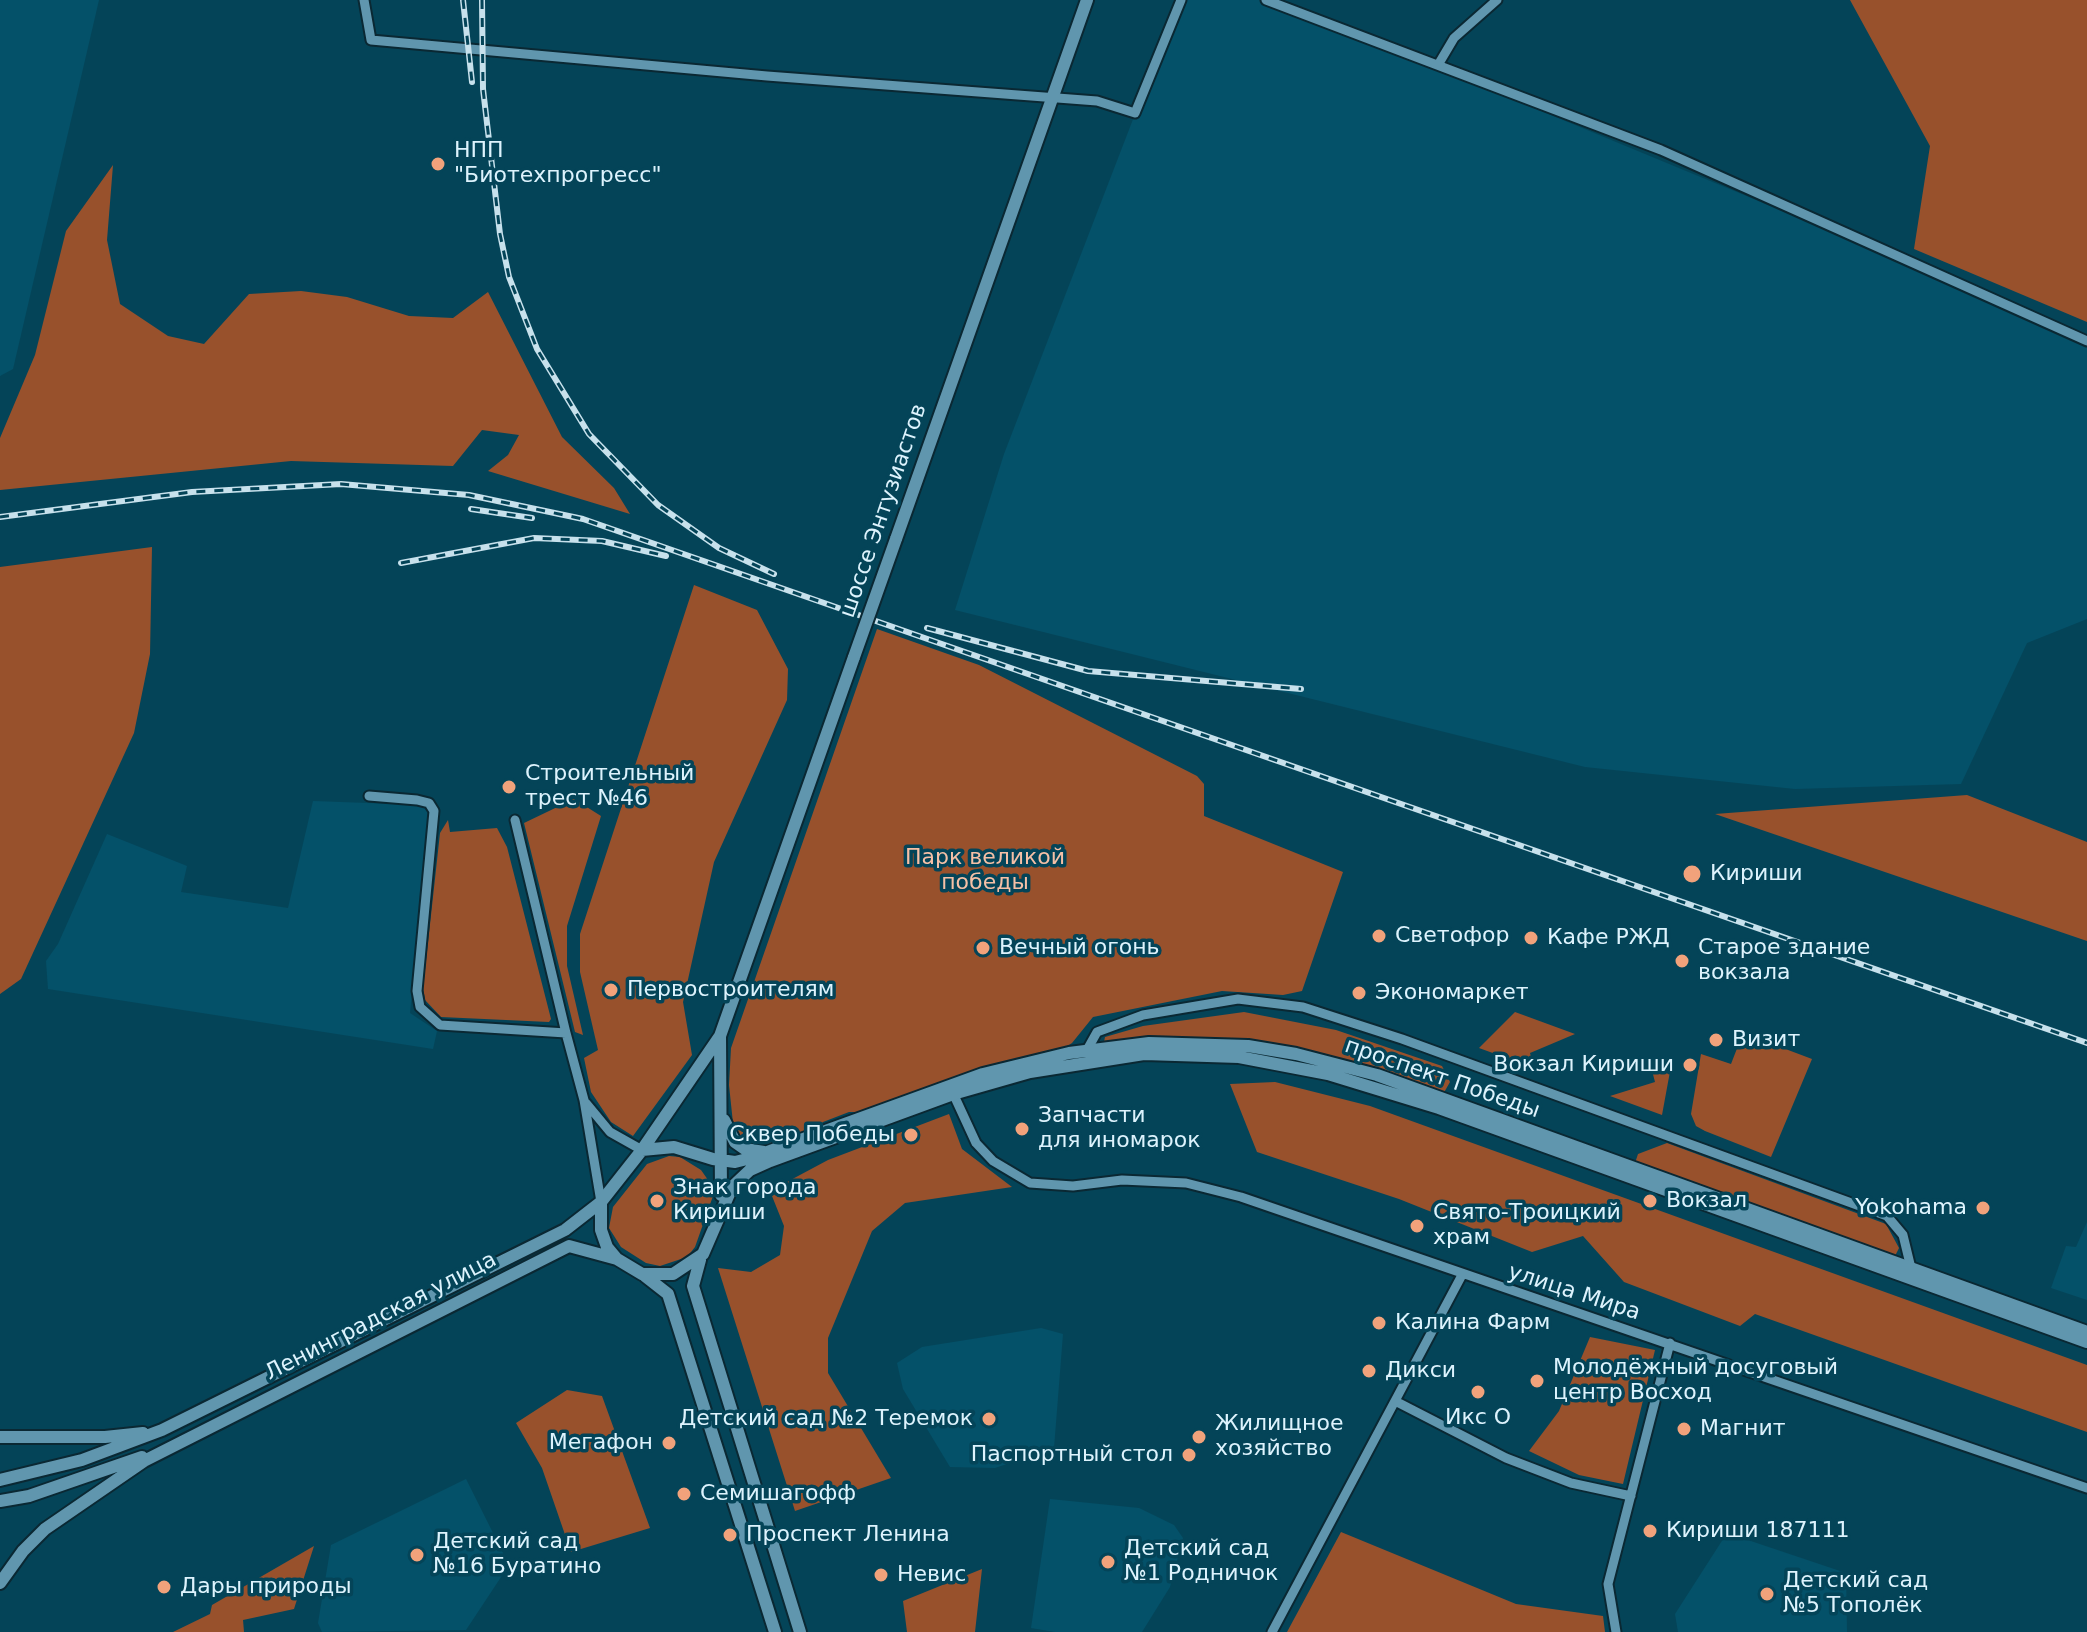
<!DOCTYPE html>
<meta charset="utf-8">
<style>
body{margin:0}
canvas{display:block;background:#044458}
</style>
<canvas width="2087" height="1632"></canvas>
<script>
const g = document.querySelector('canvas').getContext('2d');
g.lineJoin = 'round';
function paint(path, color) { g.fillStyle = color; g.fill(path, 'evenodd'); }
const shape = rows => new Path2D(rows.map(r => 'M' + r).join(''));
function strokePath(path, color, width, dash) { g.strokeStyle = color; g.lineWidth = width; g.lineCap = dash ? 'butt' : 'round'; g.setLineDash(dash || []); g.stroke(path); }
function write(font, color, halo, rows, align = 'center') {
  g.font = font + ' "DejaVu Sans",sans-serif'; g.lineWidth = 7; g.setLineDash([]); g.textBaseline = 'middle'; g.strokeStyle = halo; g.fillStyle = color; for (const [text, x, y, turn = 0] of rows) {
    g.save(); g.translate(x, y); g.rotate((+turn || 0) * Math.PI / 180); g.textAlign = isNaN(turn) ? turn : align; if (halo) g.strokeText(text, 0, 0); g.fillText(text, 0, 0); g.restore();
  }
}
paint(shape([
 [0,0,99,0,13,369,0,376],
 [1179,0,1273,0,2087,337,2087,619,2027,643,1961,784,1795,789,1585,767,955,610,1004,454],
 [313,801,422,805,429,814,410,1013,437,1031,433,1049,48,989,46,961,58,944,107,834,187,866,181,892,288,908],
 [2087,1222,2087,1300,2051,1288,2066,1246,2076,1247],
 [1041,1328,1063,1334,1054,1448,995,1468,950,1467,903,1389,897,1363,922,1347],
 [466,1479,509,1565,466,1630,322,1632,318,1623,331,1545],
 [1050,1499,1139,1508,1174,1525,1183,1538,1170,1587,1142,1632,1055,1632,1031,1628],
 [1727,1533,1846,1573,1847,1632,1678,1632,1675,1614]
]), '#045169');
paint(shape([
 [1850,0,2087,0,2087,322,1914,249,1930,146],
 [113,165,107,240,120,304,168,336,204,344,249,294,301,291,347,297,409,316,453,318,488,292,562,437,614,488,630,514,488,471,508,455,519,435,482,430,453,466,291,461,0,490,0,438,35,355,66,231],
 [152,547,150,654,134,733,21,979,0,994,0,567],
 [694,585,757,610,788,669,787,700,714,862,683,1002,692,1055,633,1136,611,1122,591,1092,584,1058,598,1050,580,972,580,934],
 [877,629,979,665,1197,776,1204,784,1204,816,1343,872,1302,991,1283,995,1222,991,1093,1017,1072,1043,1061,1050,863,1112,849,1112,823,1122,812,1132,767,1147,739,1135,733,1123,729,1085,731,1048],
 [1967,795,2087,842,2087,941,1715,814],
 [574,799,601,816,567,926,567,966,583,1035,575,1032,524,823],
 [448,820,450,832,497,828,507,847,551,1019,549,1022,441,1017,425,1000,423,988,440,833],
 [1244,1012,1336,1030,1442,1066,1450,1082,1442,1096,1387,1073,1174,1039,1104,1042,1105,1037,1143,1026],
 [1515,1012,1575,1034,1530,1053,1534,1068,1479,1048],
 [1743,1033,1812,1059,1771,1157,1705,1131,1696,1126,1691,1114,1701,1054,1731,1064],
 [1649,1059,1671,1066,1662,1115,1610,1096,1655,1082],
 [1275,1082,1370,1106,2087,1365,2087,1432,1755,1314,1740,1326,1624,1282,1583,1236,1532,1252,1399,1199,1257,1152,1230,1084],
 [949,1114,962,1149,1012,1187,905,1203,872,1231,828,1338,828,1373,891,1478,795,1511,718,1268,751,1272,780,1255,784,1226,770,1191,828,1160],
 [1667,1143,1886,1224,1899,1248,1895,1256,1635,1163,1638,1154],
 [669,1156,680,1157,701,1170,713,1187,713,1196,695,1247,687,1257,660,1266,646,1263,621,1247,609,1228,613,1207,647,1164],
 [1590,1337,1655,1350,1623,1484,1579,1475,1529,1451,1559,1411],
 [567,1390,602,1396,650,1528,571,1552,542,1468,516,1423],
 [1341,1532,1516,1604,1603,1616,1605,1632,1287,1632],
 [314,1546,294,1609,243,1620,244,1632,173,1632,210,1614,212,1605],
 [982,1569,975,1632,907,1632,903,1601]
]), '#98512c');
const street = shape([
 [364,0,371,40,767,76,1097,101,1135,113,1181,0],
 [1266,0,1661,150,2087,341],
 [1438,65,1454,38,1497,0],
 [369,796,417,800,429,803,434,811,417,991,420,1007,440,1025,566,1033,584,1100,601,1202],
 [515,820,566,1033],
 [1087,1050,1097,1032,1143,1015,1238,999,1303,1007,1402,1039,1887,1216,1903,1235,1911,1268],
 [952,1091,976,1143,993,1161,1030,1183,1073,1186,1122,1180,1186,1183,1241,1197,2087,1488],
 [586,1103,610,1132,642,1150],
 [1397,1402,1506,1458,1571,1483,1631,1496],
 [1272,1632,1462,1275],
 [1616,1632,1608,1584,1670,1343]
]);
const secondary = shape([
 [896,539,1087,0],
 [720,1036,721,1195],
 [724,1120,735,1142,745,1149,764,1152],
 [642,1150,720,1036,854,657],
 [601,1202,601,1230,607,1247,617,1259,642,1274,673,1274,703,1254,732,1187,750,1170,770,1161,953,1094,1030,1072,1144,1054,1239,1057,1328,1074,1439,1108,2087,1342],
 [700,1260,693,1286,800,1632],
 [645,1276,668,1294,775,1632],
 [0,1437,105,1437,143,1433],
 [0,1480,82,1460,162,1430,565,1230,601,1202,642,1150,674,1147,713,1159,735,1162,751,1158,983,1074,1069,1053,1149,1043,1248,1046,1296,1054,1377,1075,2087,1332],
 [0,1501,29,1496,142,1457],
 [0,1583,23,1551,45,1529,144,1461,569,1246,617,1259]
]);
strokePath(street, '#0a2833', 13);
strokePath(secondary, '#0a2833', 16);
strokePath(street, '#6096ae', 9);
strokePath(secondary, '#6096ae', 12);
const rail = shape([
 [463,0,472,82],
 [482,0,483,89,500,234,509,277,537,349,589,434,658,505,719,548,774,574],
 [471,509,532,518],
 [0,517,192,492,341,484,469,495,583,519,2087,1043],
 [401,563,534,538,602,541,666,556],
 [927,628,1088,671,1301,689]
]);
strokePath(rail, '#c7e1ec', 6);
strokePath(rail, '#044458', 3, [9]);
const secondaryBridge = shape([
 [854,657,896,539]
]);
strokePath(secondaryBridge, '#0a2833', 16, []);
strokePath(secondaryBridge, '#6096ae', 12);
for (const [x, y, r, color] of [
 [438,164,8,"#f1a27b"],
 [509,787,8,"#f1a27b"],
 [1692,874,10,"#f1a27b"],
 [1379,936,8,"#f1a27b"],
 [1531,938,8,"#f1a27b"],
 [983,948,8,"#f1a27b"],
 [1682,961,8,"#f1a27b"],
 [611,990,8,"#f1a27b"],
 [1359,993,8,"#f1a27b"],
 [1716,1040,8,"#f1a27b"],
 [1690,1065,8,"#f1a27b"],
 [1022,1129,8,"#f1a27b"],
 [911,1135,8,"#f1a27b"],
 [657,1201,8,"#f1a27b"],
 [1650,1201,8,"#f1a27b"],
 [1983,1208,8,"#f1a27b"],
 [1417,1226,8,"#f1a27b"],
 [1379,1323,8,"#f1a27b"],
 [1369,1371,8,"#f1a27b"],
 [1537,1381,8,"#f1a27b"],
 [1478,1392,8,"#f1a27b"],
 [989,1419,8,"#f1a27b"],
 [1684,1429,8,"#f1a27b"],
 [1199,1437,8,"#f1a27b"],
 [669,1443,8,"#f1a27b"],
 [1189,1455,8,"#f1a27b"],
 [684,1494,8,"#f1a27b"],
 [1650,1531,8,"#f1a27b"],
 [730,1535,8,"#f1a27b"],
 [417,1555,8,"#f1a27b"],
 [1108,1562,8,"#f1a27b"],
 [881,1575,8,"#f1a27b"],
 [164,1587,8,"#f1a27b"],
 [1767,1594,8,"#f1a27b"]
]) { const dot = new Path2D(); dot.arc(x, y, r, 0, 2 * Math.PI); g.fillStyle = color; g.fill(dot); strokePath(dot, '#044458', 3); }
write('22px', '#ddf3fd', '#044458', [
 ["НПП",454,151],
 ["\"Биотехпрогресс\"",454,176],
 ["Строительный",525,774],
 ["трест №46",525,799],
 ["Кириши",1710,874],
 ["Светофор",1395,936],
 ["Кафе РЖД",1547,938],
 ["Вечный огонь",999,948],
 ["Старое здание",1698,948],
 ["вокзала",1698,973],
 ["Первостроителям",627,990],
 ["Экономаркет",1375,993],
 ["Визит",1732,1040],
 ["Вокзал Кириши",1674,1065,"right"],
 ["Запчасти",1038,1116],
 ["для иномарок",1038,1141],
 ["Сквер Победы",895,1135,"right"],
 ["Знак города",673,1188],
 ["Кириши",673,1213],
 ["Вокзал",1666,1201],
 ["Yokohama",1967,1208,"right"],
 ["Свято-Троицкий",1433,1213],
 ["храм",1433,1238],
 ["Калина Фарм",1395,1323],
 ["Молодёжный досуговый",1553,1368],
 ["центр Восход",1553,1393],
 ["Дикси",1385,1371],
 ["Икс О",1478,1418,"center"],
 ["Детский сад №2 Теремок",973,1419,"right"],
 ["Жилищное",1215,1424],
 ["хозяйство",1215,1449],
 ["Магнит",1700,1429],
 ["Мегафон",653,1443,"right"],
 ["Паспортный стол",1173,1455,"right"],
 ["Семишагофф",700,1494],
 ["Кириши 187111",1666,1531],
 ["Проспект Ленина",746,1535],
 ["Детский сад",433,1542],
 ["№16 Буратино",433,1567],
 ["Детский сад",1124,1549],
 ["№1 Родничок",1124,1574],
 ["Невис",897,1575],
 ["Детский сад",1783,1581],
 ["№5 Тополёк",1783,1606],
 ["Дары природы",180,1587]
], 'left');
write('22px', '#ddf3fd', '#044458', [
 ["шоссе Энтузиастов",884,511,-71],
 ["проспект Победы",1442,1079,19],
 ["улица Мира",1574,1293,18],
 ["Ленинградская улица",381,1317,-27]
]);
write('22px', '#f5c0a6', '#044458', [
 ["Парк великой",985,858],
 ["победы",985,883]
]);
</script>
